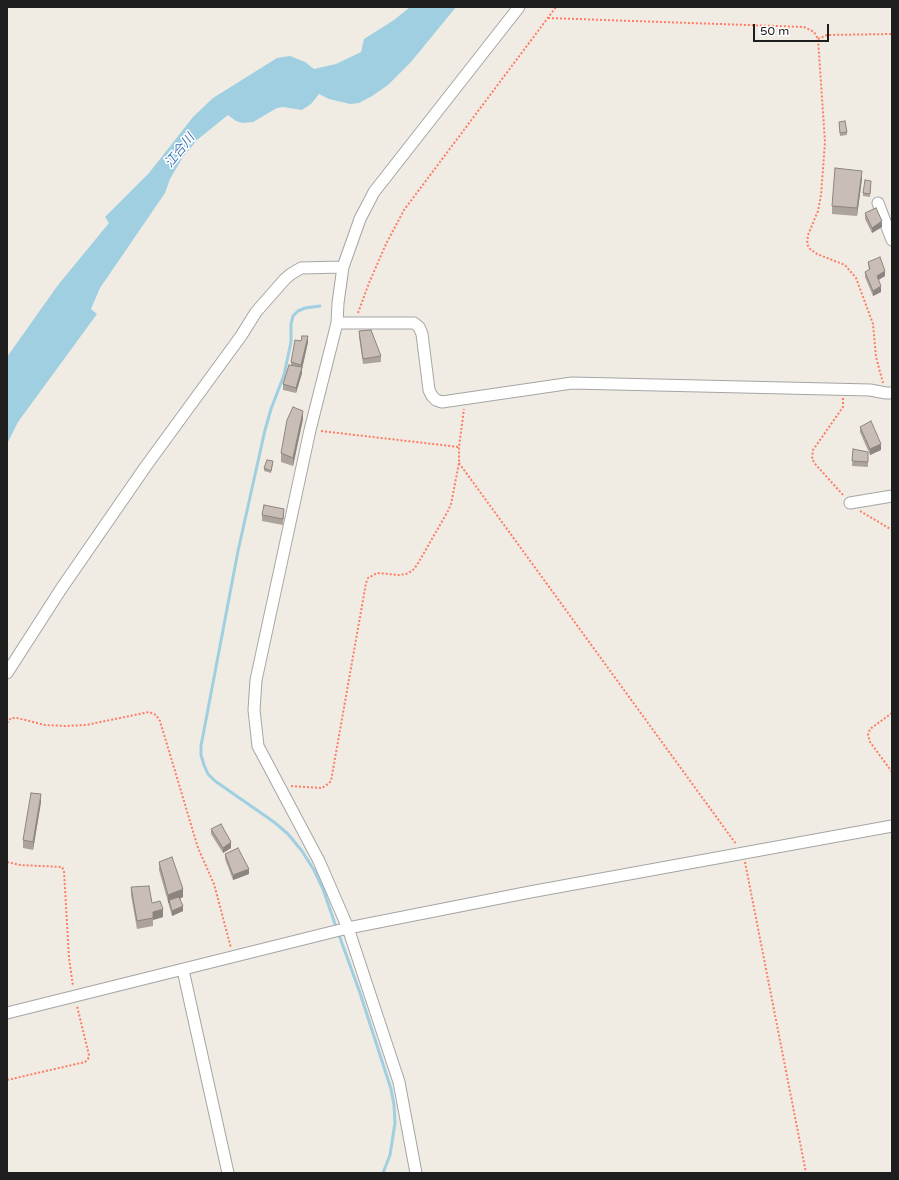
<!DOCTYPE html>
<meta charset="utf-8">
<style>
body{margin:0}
#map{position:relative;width:899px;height:1180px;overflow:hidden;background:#f0ece3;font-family:"Varela Round",sans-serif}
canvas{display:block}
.frame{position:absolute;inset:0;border:8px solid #1e1e1e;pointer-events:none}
.scale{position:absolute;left:753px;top:24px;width:76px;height:18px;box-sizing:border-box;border:2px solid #1e1e1e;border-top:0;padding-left:5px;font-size:12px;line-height:14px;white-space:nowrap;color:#1e1e1e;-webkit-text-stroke:3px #fff;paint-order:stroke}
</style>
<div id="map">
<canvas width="899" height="1180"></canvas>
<div class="frame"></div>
<div class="scale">50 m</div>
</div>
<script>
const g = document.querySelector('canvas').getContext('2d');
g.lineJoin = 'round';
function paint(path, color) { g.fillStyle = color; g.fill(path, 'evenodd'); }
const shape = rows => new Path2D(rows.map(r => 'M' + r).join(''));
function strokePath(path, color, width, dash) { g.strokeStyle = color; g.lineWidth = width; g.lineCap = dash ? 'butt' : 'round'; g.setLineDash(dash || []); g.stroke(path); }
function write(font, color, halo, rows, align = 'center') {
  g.font = font + ' "Varela Round","Noto Sans JP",sans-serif'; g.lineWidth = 3; g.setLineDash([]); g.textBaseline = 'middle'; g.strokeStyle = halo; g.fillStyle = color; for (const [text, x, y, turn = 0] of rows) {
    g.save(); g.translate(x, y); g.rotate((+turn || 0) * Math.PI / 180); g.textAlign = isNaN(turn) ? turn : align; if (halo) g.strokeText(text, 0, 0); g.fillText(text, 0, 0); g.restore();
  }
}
paint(shape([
 [410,7,456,7,411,62,388,85,372,96,359,103,350,104,329,99,319,94,311,104,302,110,283,107,277,108,253,122,242,123,236,121,228,115,197,140,183,157,170,179,165,193,100,288,91,309,97,314,18,422,7,444,7,357,58,285,109,223,105,217,149,173,193,117,213,98,277,58,290,56,305,62,314,69,336,64,361,52,364,39,394,20]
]), '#9fcfe1');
strokePath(shape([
 [320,306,305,308,298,311,293,316,291,324,291,342,284,375,271,409,265,430,238,551,201,746,201,755,204,765,208,774,215,781,274,822,288,834,302,851,314,870,323,889,335,924],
 [339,935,360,993,391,1089,394,1105,395,1123,390,1155,383,1173]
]), '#9fcfe1', 3);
const minor = shape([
 [878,203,892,240],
 [337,323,414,323,419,327,422,334,429,390,432,396,436,400,442,402,572,383,870,390,886,393,892,393],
 [850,503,892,496],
 [7,673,61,589,146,466,241,336,256,312,285,279,291,274,301,268,343,267],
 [183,970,228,1173],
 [7,1013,348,928,530,892,892,826],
 [416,1173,399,1082,348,928,319,861,258,746,254,710,256,680,310,430,337,323,338,303,343,267,360,219,374,192,519,7]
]);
strokePath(minor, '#a5a5a5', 13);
strokePath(shape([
 [548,18,804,27,814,32,818,39,825,142,821,195,818,211,808,235,807,244,810,249,817,254,845,265,856,278,873,324,876,357,883,383],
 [818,39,827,35,892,34],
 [358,313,369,283,386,244,404,210,556,7],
 [843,398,843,407,813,450,812,459,816,465,844,496],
 [321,431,459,447],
 [459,463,736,844],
 [860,511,892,530],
 [892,713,870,729,868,735,870,742,892,772],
 [7,723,11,718,17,718,45,725,66,726,86,725,149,712,156,715,160,721,198,848,214,884,231,948],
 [291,786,322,788,328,784,331,781,366,583,368,578,377,573,399,575,406,574,412,571,417,565,448,511,451,504,459,463,459,447,464,409],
 [7,862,20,865,62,867,64,871,69,958,73,986],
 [745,862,806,1173],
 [7,1080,85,1062,88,1059,89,1055,77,1006]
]), '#ff7c64', 2, [2, 2]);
strokePath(minor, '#fff', 11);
paint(shape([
 [839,122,847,132,847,135,840,136],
 [862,179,857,216,832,214,832,206],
 [871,181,870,197,863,196,863,193],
 [865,213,882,227,872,233,865,219],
 [868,262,885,276,878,280,881,292,873,296,865,277,865,272,869,270],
 [359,331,381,356,381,362,363,364,359,337],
 [301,341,308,342,302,369,302,373,296,393,283,390,283,384,291,365,291,362],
 [303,419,293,466,281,462,281,453],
 [860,427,881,450,870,455,860,432],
 [853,449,868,452,868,467,852,466],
 [273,463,271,473,264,471,264,468],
 [284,514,283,525,262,521,262,515],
 [41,802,33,850,23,848,23,840],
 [211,829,231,848,223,853,211,834],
 [225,854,249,874,233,880,225,859],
 [159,862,183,897,180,899,183,911,172,916,159,870],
 [131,887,152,903,163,917,153,920,153,926,137,929,131,895]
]), '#aca39d');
paint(shape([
 [862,171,862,179,857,216,857,208],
 [882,221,882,227,872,233,872,228],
 [885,271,885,276,877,281,877,276],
 [881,286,881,292,873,296,873,291],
 [308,336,308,342,302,369,302,373,296,393,296,388,301,368,301,365],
 [303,411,303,419,293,466,293,458],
 [881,444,881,450,870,455,870,449],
 [41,794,41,802,33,850,33,842],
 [231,842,231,848,223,853,223,848],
 [249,869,249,874,233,880,233,875],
 [183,889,183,897,169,903,169,900,169,903,168,903,168,895],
 [183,906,183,911,172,916,172,911],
 [163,909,163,917,153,920,153,912]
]), '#8c857f');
const building = shape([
 [845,121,847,132,840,133,839,122,845,121],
 [835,168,862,171,857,208,832,206,835,168],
 [865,180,871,181,870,194,863,193,865,180],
 [876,208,882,221,872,228,865,213,876,208],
 [880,257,885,271,877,276,881,286,873,291,865,272,870,269,868,262,880,257],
 [371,330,381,356,363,359,359,331,371,330],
 [302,336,308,336,301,365,291,362,295,340,301,341,302,336],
 [289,365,302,367,296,388,283,384,289,365],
 [293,407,303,411,293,458,281,453,287,420,293,407],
 [871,421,881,444,870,449,860,427,871,421],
 [853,449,868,452,868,462,852,461,853,449],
 [267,460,273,461,271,471,264,468,267,460],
 [264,505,284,509,283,519,262,515,264,505],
 [31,793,41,794,33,842,23,840,31,793],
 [221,824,231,842,223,848,211,829,221,824],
 [238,848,249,869,233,875,225,854,238,848],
 [172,857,183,889,168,895,159,862,172,857],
 [149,886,152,903,160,901,163,909,153,912,153,918,137,921,131,887,149,886],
 [179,897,183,906,172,911,169,900,179,897]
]);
paint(building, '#c8beb6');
strokePath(building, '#8c857f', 1);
write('italic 13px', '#4376b5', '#fff', [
 ["江合川",180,151,-51]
]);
</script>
